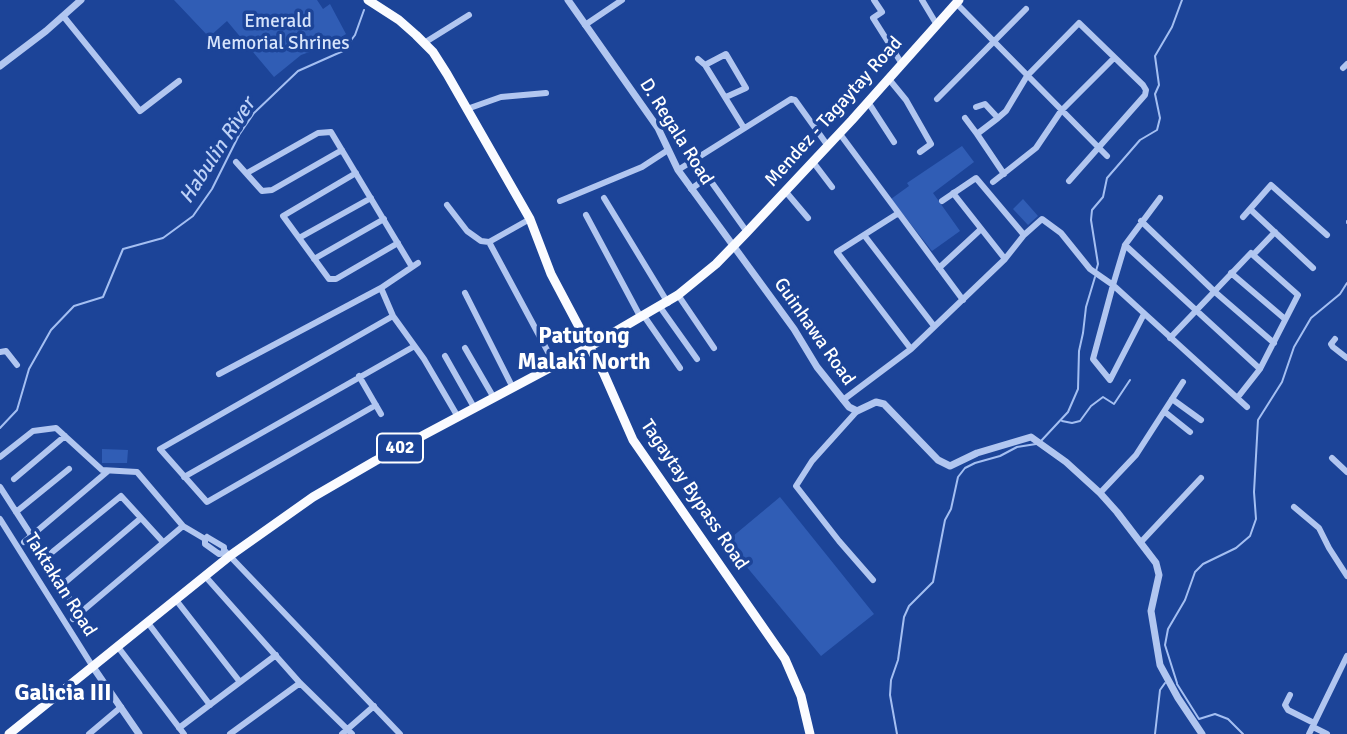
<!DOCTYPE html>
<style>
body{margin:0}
canvas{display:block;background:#1c4498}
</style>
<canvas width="1347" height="734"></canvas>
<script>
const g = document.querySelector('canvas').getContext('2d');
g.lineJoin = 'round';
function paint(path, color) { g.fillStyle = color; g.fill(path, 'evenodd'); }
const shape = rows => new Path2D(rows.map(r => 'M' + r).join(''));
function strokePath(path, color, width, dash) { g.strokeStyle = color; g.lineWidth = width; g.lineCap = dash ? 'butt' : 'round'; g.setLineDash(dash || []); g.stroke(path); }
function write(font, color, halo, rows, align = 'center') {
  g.font = font + ' Signika,sans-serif'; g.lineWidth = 7; g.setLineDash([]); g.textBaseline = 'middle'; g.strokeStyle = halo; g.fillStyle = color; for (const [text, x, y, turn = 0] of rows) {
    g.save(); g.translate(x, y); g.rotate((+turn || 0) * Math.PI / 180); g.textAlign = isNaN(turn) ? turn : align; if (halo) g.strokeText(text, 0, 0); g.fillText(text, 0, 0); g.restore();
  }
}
paint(shape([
 [174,0,317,0,323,9,330,4,346,34,329,45,301,55,274,77,227,21,209,37],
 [962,146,974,162,933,193,960,231,932,251,891,199,909,186,907,183],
 [1023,199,1038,216,1028,225,1013,209],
 [102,449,128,450,127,463,102,463],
 [780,497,874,614,821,656,726,542]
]), '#305db5');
strokePath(shape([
 [1347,221,1347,223],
 [1096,271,1098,264,1091,220,1092,210,1103,197,1107,178,1140,140,1157,130,1160,118,1155,94,1159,85,1155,56,1172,27,1182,0],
 [1062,421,1072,423,1080,421,1091,406,1103,397,1114,404,1130,380],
 [0,428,17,410,29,369,51,330,74,306,103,297,123,249,163,238,193,216,212,189,239,135,254,113,298,71,343,51,355,35,364,10],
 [1041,441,1068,412,1078,389,1079,351,1083,333,1086,307,1095,277],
 [1177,683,1165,645,1168,629,1185,600,1195,572,1203,564,1236,548,1250,536,1256,519,1254,492,1258,420,1282,382,1294,347,1311,318,1340,294,1347,283],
 [1177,684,1199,719,1215,714,1228,719,1243,734],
 [897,734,890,695,891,680,898,660,904,617,909,606,933,582,945,520,951,509,958,477,965,468,975,463,1000,456,1017,447,1036,444],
 [1155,734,1160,690,1165,683]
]), '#a4bff2', 2);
strokePath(shape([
 [874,0,882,12,873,18,902,64],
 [922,0,937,25],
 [956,3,1107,156],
 [64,17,140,111,179,81],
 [585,25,622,0],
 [424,43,469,15],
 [698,59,705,65,744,128],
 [705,65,726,54,746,88,726,97],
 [1343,68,1347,64],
 [888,78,906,100,931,144,920,152],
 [937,99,1026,9],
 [868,102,894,142],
 [976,107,985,104,998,118],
 [467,109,501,97,546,93],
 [965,118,977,134,998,118,1006,111,1027,76,1079,23,1143,85,1146,90,1145,95,1069,181],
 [840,134,963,300],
 [977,134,1004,174],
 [695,159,747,232],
 [236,162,262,191,272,190,342,150],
 [813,162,832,187],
 [678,170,791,99,795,100,828,146],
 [247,173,318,133,331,132,412,267],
 [356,173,283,216,329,279,336,279,398,243],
 [993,182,1036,148,1061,111,1114,58],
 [691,189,708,177],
 [786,192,808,218],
 [953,193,1005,259],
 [604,198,668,303],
 [560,201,642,167,668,150],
 [942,201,976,178,1024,235],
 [447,205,467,231,481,241,489,242],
 [1250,209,1313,268],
 [897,214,837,252,911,349],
 [586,215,641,318],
 [1243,217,1271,185,1327,235],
 [530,219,489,242,555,365],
 [1141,221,1215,292,1274,343],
 [864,235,934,326],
 [299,238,371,198],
 [1125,245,1260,369],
 [1253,255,1275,232],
 [314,259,384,219],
 [939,268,980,230],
 [1231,273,1285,319],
 [381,288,393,316,424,359,458,417],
 [465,293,513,388],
 [678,295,714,348],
 [660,307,697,359],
 [1144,314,1110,380,1093,359,1113,285,1125,245,1160,198],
 [644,316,680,368],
 [1170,338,1251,253,1253,255,1298,295,1260,369,1238,397],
 [1335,339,1331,344,1333,347,1347,358],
 [465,348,494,398],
 [0,352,6,351,17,365],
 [445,356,475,409],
 [219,374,381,288,418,263],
 [359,376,381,414],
 [1172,399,1201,420],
 [843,400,911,349,1005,259,1024,235,1042,219,1061,233,1090,269,1113,285,1247,407],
 [376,405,207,502,160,449,393,316],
 [857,411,812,461,796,486,839,541,873,580],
 [1165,412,1190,432],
 [0,457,33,431,56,428,102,470,137,472,183,526,205,539],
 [1332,458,1347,472],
 [184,477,413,347],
 [14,479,65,436],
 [0,487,31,535],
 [1100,493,1136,455,1183,382],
 [1294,507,1319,528,1329,548,1347,576],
 [16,512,69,469],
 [0,519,93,667],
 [207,537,224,547,224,553,219,554,205,544,205,539,207,537],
 [24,542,108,471],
 [1141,542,1201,478],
 [225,551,400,734],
 [205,576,300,683,352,734],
 [62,585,141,518],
 [176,600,240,682],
 [79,614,45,558,121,496,163,542],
 [73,619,183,526],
 [148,623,210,705],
 [118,647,184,734],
 [1290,695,1285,705,1288,710,1314,723],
 [1313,727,1327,734],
 [179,728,276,655],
 [89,734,121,707],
 [230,734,300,683],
 [342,734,374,706],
 [1309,734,1347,656]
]), '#b1c6f0', 6);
strokePath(shape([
 [568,0,658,128,678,170,794,329,817,367,849,407,857,411,876,402,884,404,938,460,950,466,977,453,1031,437,1066,462,1100,493,1117,512,1156,563,1159,575,1151,611,1160,665,1178,698,1202,734],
 [0,66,46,31,81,0],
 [93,667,139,734]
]), '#b1c6f0', 7);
strokePath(shape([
 [368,0,399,20,416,35,433,52,447,74,530,219,551,274,604,374,633,440,785,659,801,696,810,734],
 [9,734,231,555,313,497,375,461,589,347,678,295,716,264,747,232,852,120,959,0]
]), '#fafbff', 9);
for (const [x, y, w] of [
 [400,448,46]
]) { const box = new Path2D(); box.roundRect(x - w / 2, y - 14.5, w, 29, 5); g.fillStyle = '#1c4498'; g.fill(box); strokePath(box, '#fff', 2); }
write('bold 18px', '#fff', null, [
 ["402",400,448]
]);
write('19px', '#d7e4fb', '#1c4498', [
 ["Emerald",278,22],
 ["Memorial Shrines",278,44]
]);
write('19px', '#fff', '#1c4498', [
 ["Mendez - Tagaytay Road",834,112,-48],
 ["D. Regala Road",676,132,58],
 ["Guinhawa Road",814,332,55],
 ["Tagaytay Bypass Road",694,495,56],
 ["Taktakan Road",60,585,58]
]);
write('italic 21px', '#bdd1f7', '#1c4498', [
 ["Habulin River",218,151,-57]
]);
write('bold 23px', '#fff', '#1c4498', [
 ["Patutong",584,337],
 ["Malaki North",584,363],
 ["Galicia III",63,694]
]);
</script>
